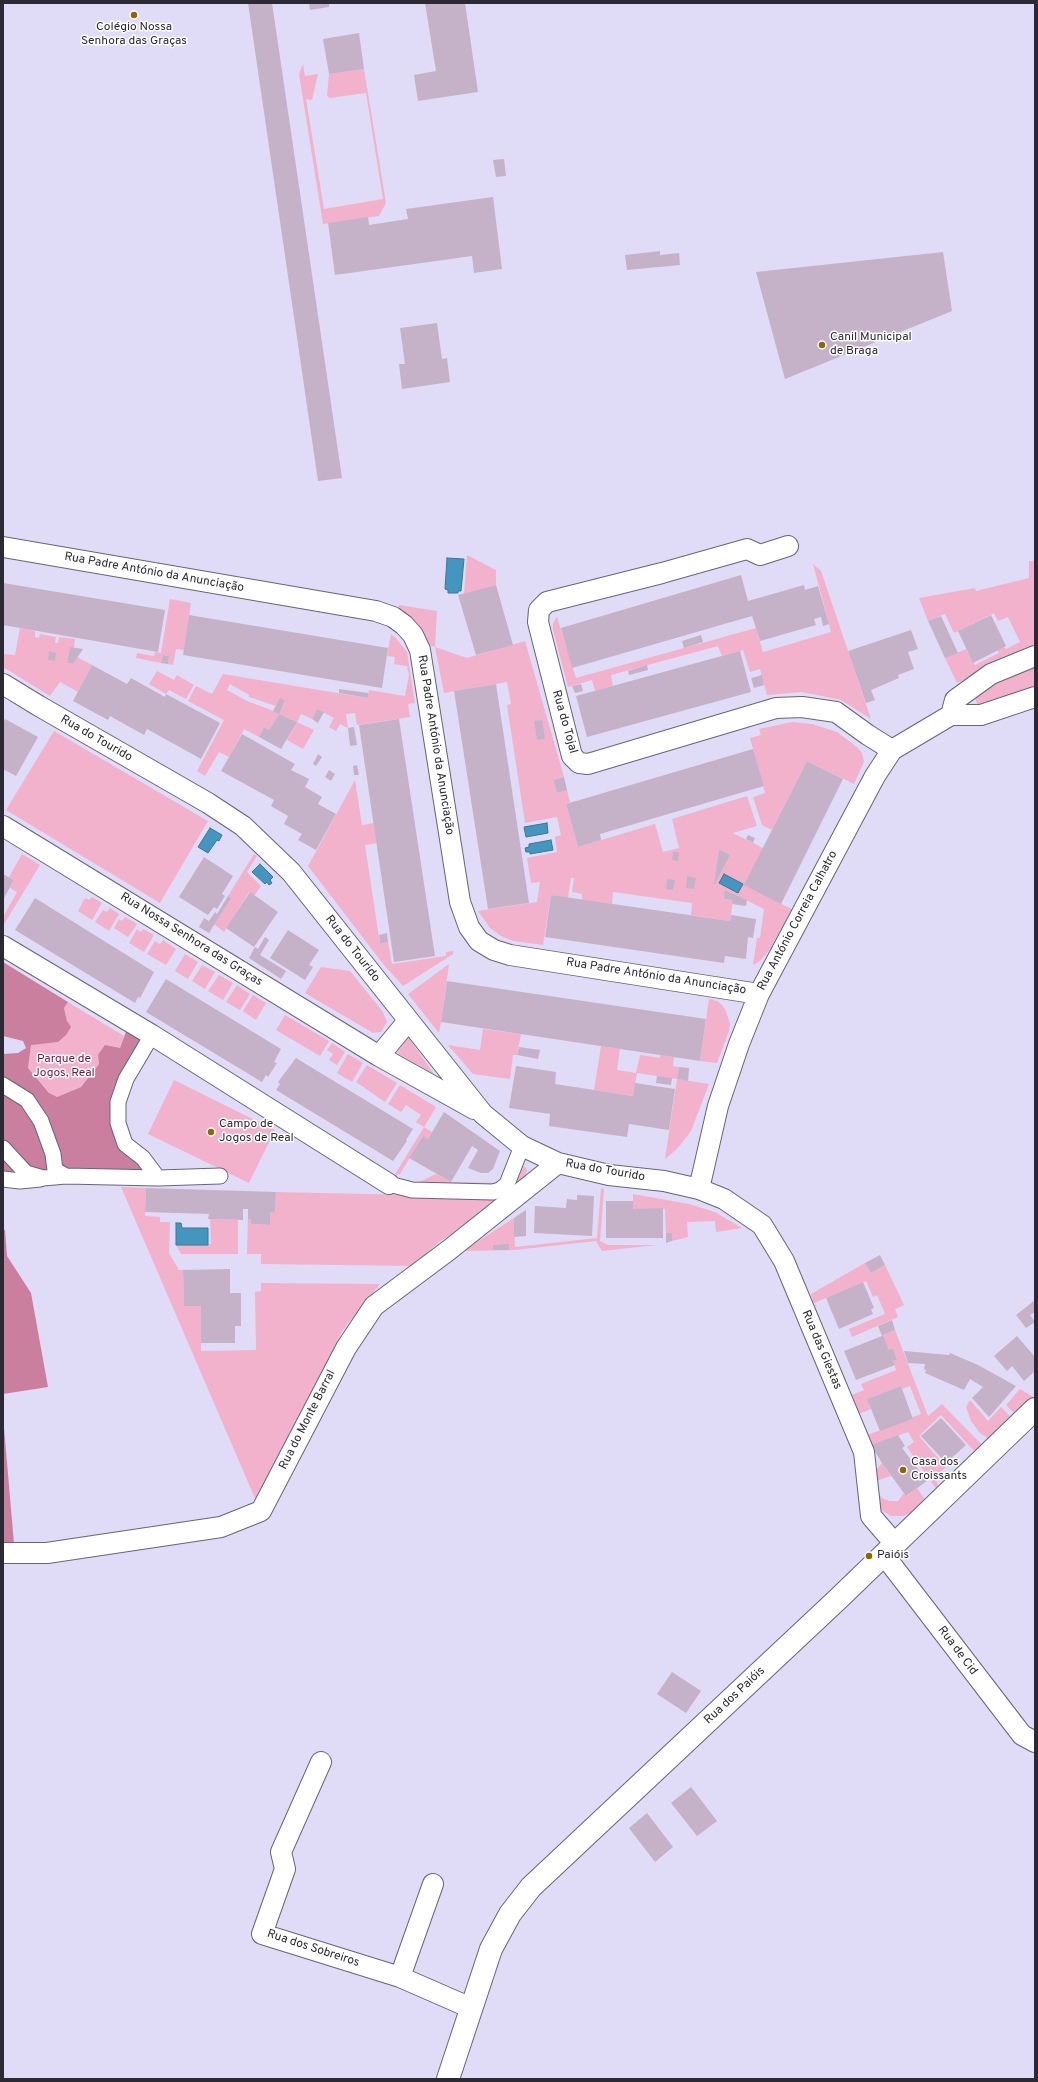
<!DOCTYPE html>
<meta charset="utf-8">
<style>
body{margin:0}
#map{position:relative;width:1038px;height:2082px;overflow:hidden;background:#e0dbf7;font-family:Overpass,sans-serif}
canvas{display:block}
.frame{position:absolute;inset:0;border:4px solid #2b2a34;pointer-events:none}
</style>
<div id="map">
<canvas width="1038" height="2082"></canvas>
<div class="frame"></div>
</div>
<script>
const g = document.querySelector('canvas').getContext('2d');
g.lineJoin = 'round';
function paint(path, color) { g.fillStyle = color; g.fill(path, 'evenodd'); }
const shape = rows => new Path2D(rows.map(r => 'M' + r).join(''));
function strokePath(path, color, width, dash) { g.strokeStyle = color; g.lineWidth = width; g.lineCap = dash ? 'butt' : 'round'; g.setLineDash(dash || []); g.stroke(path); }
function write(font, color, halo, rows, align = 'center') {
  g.font = font + ' Overpass,sans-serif'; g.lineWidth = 3; g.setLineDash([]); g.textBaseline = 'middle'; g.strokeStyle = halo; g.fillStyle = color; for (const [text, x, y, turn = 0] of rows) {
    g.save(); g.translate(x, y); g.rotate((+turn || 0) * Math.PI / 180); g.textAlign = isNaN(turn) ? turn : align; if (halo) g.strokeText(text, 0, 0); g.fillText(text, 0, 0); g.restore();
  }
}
paint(shape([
 [303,64,305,76,318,74,312,100,306,99,324,209,383,199,366,93,330,98,327,96,329,74,364,69,386,203,379,216,323,224,299,74],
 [467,555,496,570,496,585,464,594],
 [1029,561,1035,561,1035,642,1031,647,957,683,945,658,966,649,975,665,999,653,997,650,1004,647,1006,649,1020,642,1008,617,998,621,994,613,954,633,945,614,928,621,919,598,975,588,976,591,1029,578],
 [813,564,821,571,871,719,841,700,802,692,767,695,760,669,750,672,743,650,722,656,718,646,611,675,613,686,595,691,592,680,568,687,553,630,553,623,557,617,576,678,756,628,763,652,831,632],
 [170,599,191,603,184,650,176,649,173,665,168,664,169,656,163,655,161,663,136,658,137,653,154,656,155,652,161,653],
 [399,605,437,611,435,647,467,658,525,641,564,777,553,780,557,793,567,790,570,802,566,804,578,847,655,824,663,852,679,848,672,819,747,796,757,826,733,833,763,848,781,904,792,909,771,948,760,961,753,965,757,938,760,938,764,909,726,890,724,899,733,900,730,921,691,915,692,903,613,892,612,904,582,900,582,894,572,892,574,878,571,878,568,898,551,895,543,945,513,941,501,936,490,928,478,911,537,902,540,882,531,883,527,858,557,852,555,837,561,835,557,817,525,823,507,705,511,704,507,682,444,693,435,647,429,645,422,629,411,617,398,609],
 [719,849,730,855,715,883],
 [20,628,35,631,35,637,39,638,40,634,56,637,55,643,58,643,59,637,75,639,74,648,70,647,67,663,73,664,77,657,92,665,78,692,60,682,50,696,3,667,3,654,15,655],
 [391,634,396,638,407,652,415,703,408,704,410,717,357,725,355,713,346,714,348,728,340,724,336,731,329,727,334,718,317,709,312,719,301,714,297,722,314,730,303,749,287,740,297,722,279,714,269,730,264,727,259,737,244,729,229,757,219,752,205,776,197,771,224,720,188,701,196,686,212,694,223,674,367,698,369,690,405,696,409,675,407,666,394,664,395,657,387,656],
 [230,684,249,695,249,697,276,706,280,699,285,702,279,713,247,701,227,690],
 [1035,665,1035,690,979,709,975,698,995,681],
 [157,671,174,680,177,675,194,685,186,699,169,690,166,694,149,684],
 [792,722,812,724,837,732,857,747,862,753,864,762,854,784,807,761,772,830,762,825,753,797,765,793,750,738,761,735,759,729],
 [54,731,208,821,160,903,6,810],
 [355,780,362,825,374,823,377,843,365,845,380,944,388,942,392,964,446,956,446,952,453,951,453,954,403,986,384,965,308,866],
 [22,854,40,865,3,926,3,917,17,892,10,888,14,880,9,877],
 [254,854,257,856,247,872,261,886,254,896,249,892,224,932,214,924,230,898,228,896],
 [92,897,102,903,92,920,78,911,85,898,89,900],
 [110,908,119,914,109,931,95,922,103,910,107,912],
 [125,917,137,924,128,937,114,928,119,919,122,921],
 [137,929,141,932,143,929,154,935,144,952,129,943],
 [163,940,176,949,166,965,147,954,155,941,160,944],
 [185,954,198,962,188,979,175,971],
 [449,964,441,1022,439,1033,408,994],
 [202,965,215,972,205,989,192,981],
 [321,967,350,971,383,1012,387,1022,381,1032,373,1033,305,993],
 [219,975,233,983,223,1000,208,991],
 [237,985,250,994,240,1010,226,1002],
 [253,995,266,1003,256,1020,243,1011],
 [709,999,717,1001,722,1005,726,1011,730,1024,729,1031,717,1063,700,1061],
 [68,1002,124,1036,120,1048,98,1055,99,1064,81,1087,57,1097,50,1094,28,1068,31,1044,58,1042,67,1021,64,1008],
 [285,1015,329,1041,320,1056,276,1030],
 [483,1029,521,1034,517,1055,513,1055,510,1079,473,1074,448,1045,480,1050],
 [408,1037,434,1074,397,1053],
 [332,1043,345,1052,337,1065,329,1060,333,1054,327,1050],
 [601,1046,620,1049,617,1070,636,1073,640,1055,660,1058,660,1055,674,1057,673,1066,679,1067,677,1079,709,1084,691,1131,678,1148,665,1159,677,1079,637,1073,633,1096,594,1090],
 [348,1054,363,1063,352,1082,337,1073],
 [367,1065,397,1083,385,1102,356,1082],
 [174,1080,275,1130,249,1183,148,1134],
 [400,1085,436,1107,424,1127,432,1132,428,1139,423,1136,400,1174,394,1176,424,1127,416,1122,421,1115,406,1105,401,1112,388,1104],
 [521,1164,527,1169,526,1178,498,1205,439,1242,413,1266,261,1264,261,1254,247,1254,248,1219,251,1219,251,1224,270,1225,270,1212,275,1212,276,1192,500,1197],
 [436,1174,451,1182,501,1183,497,1185,411,1186],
 [121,1187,146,1188,145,1216,160,1217,160,1222,170,1222,169,1253,179,1270,183,1270,184,1306,201,1306,201,1351,256,1350,255,1292,261,1291,261,1283,380,1284,342,1331,303,1417,257,1503],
 [601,1188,604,1189,600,1241,608,1245,657,1245,602,1251,596,1241,515,1250,463,1251,514,1218,515,1247,597,1238],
 [633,1194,689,1204,715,1212,742,1228,716,1232,715,1221,687,1222,688,1237,672,1241,672,1234,666,1233,665,1209,633,1209],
 [210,1219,238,1220,238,1254,181,1254,176,1245,211,1244],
 [865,1263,871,1273,885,1265,904,1305,895,1309,898,1317,852,1337,849,1329,885,1314,877,1295,873,1297,866,1281,814,1303,811,1294],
 [895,1330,928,1416,942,1404,983,1446,976,1453,941,1415,919,1436,946,1467,935,1477,939,1488,937,1490,907,1447,914,1442,908,1432,871,1445,867,1435,913,1419,913,1417,921,1414,910,1386,902,1389,901,1386,868,1399,871,1409,859,1414,852,1395,864,1390,861,1384,896,1370,893,1361,897,1360,893,1348,889,1350,883,1335],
 [1020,1389,1035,1398,1016,1415,1006,1405],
 [970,1400,988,1421,1001,1407,1013,1419,994,1436,989,1439,980,1433,971,1421,966,1407],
 [882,1463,891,1476,879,1480,876,1485,877,1491,882,1498,890,1501,898,1501,904,1493,907,1496,917,1488,924,1498,923,1503,912,1513,903,1516,891,1516,881,1510,875,1502,876,1470]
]), '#f2b2cc');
paint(shape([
 [3,962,68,1002,64,1008,67,1021,71,1027,66,1035,58,1042,31,1045,28,1068,49,1093,57,1097,81,1087,99,1064,98,1055,105,1045,120,1048,127,1029,148,1043,126,1079,118,1123,158,1178,3,1179,3,1054,18,1053,26,1048,23,1041,3,1036],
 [3,1229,5,1230,7,1256,31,1293,48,1387,3,1394],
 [3,1416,14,1544,3,1543]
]), '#ca7f9f');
const water = shape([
 [447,558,464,559,461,591,458,591,458,593,448,593,448,590,445,589,447,558],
 [547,823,548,833,526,837,524,827,547,823],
 [210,828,222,835,219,841,217,840,208,853,198,847,210,828],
 [551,840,553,850,530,854,530,852,526,852,525,848,529,847,529,844,551,840],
 [260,864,273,877,270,880,272,883,269,885,267,882,265,884,252,872,260,864],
 [724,874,743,884,738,893,719,883,724,874],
 [176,1223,181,1223,182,1228,208,1228,208,1245,176,1245,176,1223]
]);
paint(water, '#4496be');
strokePath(water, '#3c7695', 1);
paint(shape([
 [248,3,272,3,342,478,318,481],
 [309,3,329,3,329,7,310,10],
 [425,3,465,3,478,92,418,101,414,75,436,71],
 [359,33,364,69,329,74,323,39],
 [504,159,506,176,496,177,493,160],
 [493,197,502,269,474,273,472,256,335,275,328,223,368,217,369,225,408,219,406,209],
 [660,251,660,255,679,253,680,265,627,270,625,255],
 [943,252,952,311,785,379,756,272],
 [437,323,442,359,447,358,450,382,402,389,399,364,405,364,400,328],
 [741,575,748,601,804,585,805,590,818,586,829,624,823,626,821,617,814,619,816,625,760,641,752,616,572,668,561,628],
 [3,583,165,610,158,652,3,625],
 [496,585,513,645,476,655,458,595],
 [189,615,388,648,382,688,183,655],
 [991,615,1006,646,973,663,958,631],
 [941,616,958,653,945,658,928,621],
 [911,630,918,649,908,652,914,669,898,675,899,678,871,690,875,700,866,703,848,651],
 [701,635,703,642,684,648,682,641],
 [70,647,83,649,73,664,67,663],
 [49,651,56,653,55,661,48,660],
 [740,651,751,692,587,737,576,696],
 [163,655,169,656,168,664,161,663],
 [92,665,127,684,131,678,165,697,166,694,220,723,201,759,147,729,144,735,110,716,108,720,73,701],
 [647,665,648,670,629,675,628,671],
 [762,675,764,685,754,688,751,678],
 [496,684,529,903,488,909,454,691],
 [581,684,583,691,575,693,572,686],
 [339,689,368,693,368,698,339,693],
 [280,698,285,701,279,714,273,711],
 [317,709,324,712,318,723,312,719],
 [279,714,297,722,281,749,259,737,264,727,269,730],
 [5,719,38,737,16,776,3,769,3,723],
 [399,719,435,956,394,962,359,725],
 [542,720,545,739,537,740,534,721],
 [354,727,357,745,350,746,348,728],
 [242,734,295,764,291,770,309,779,305,787,322,797,318,804,336,814,316,850,298,840,302,834,284,824,288,816,271,806,274,800,221,771],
 [753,749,764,786,600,834,601,840,578,847,566,804],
 [318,754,322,757,316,766,313,764],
 [807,761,843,779,781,904,744,885],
 [357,765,359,775,354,775,353,766],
 [329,770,335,774,331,781,325,777],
 [564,777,567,790,557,793,553,780],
 [748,835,755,838,753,843,746,839],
 [719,849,730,855,715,884,714,884],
 [673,852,679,852,678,861,672,860],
 [204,857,233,876,222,894,225,896,217,909,214,907,208,915,179,897],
 [3,874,14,880,3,900],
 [687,876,696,878,694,889,686,888],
 [667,879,675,880,673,890,666,889],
 [725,890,747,900,746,906,732,904,733,900,724,899],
 [250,892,278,912,254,947,226,928],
 [551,895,730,921,731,915,756,919,753,938,748,937,746,959,725,956,724,963,545,937],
 [228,896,231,898,209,933,199,927,204,918,209,921,215,912,217,914],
 [35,898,154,972,140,998,138,997,135,1003,15,930],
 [288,930,319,950,309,965,313,967,305,980,270,958],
 [387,933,388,942,380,944,379,935],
 [265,937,269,940,260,955,286,971,281,979,249,958,255,947,258,949],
 [166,979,281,1049,274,1062,277,1063,268,1077,266,1075,262,1082,146,1012],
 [447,981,706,1019,700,1061,441,1022],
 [519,1047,540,1050,538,1059,517,1055],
 [296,1058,413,1129,406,1140,407,1141,393,1161,276,1090,280,1084,278,1082],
 [516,1066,556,1072,555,1084,633,1096,635,1083,675,1089,669,1130,629,1124,627,1137,549,1126,550,1114,509,1108],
 [679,1067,689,1068,688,1081,677,1079],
 [657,1076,672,1078,671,1085,656,1083],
 [444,1112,500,1151,493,1169,488,1173,481,1173,468,1168,478,1150,472,1146,451,1182,409,1158,423,1136,428,1139],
 [146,1188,276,1192,275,1212,270,1212,270,1225,251,1224,251,1219,248,1219,248,1209,243,1209,243,1220,208,1219,209,1214,145,1212],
 [577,1195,594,1196,592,1236,534,1233,535,1206,566,1208,567,1199,577,1200],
 [606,1201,633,1201,633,1209,663,1208,663,1238,606,1238],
 [526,1210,526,1236,514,1237,514,1218],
 [666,1233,672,1233,672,1241,666,1243],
 [509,1244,509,1250,493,1250,493,1245],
 [880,1255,885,1265,871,1273,865,1263],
 [230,1269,230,1293,241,1293,241,1326,235,1326,235,1343,201,1343,201,1306,184,1306,183,1270],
 [863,1282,874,1308,871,1309,873,1314,839,1329,826,1298],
 [1035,1300,1035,1312,1030,1315,1035,1322,1026,1328,1016,1315],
 [892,1320,895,1330,883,1335,889,1350,893,1348,897,1360,893,1361,895,1365,856,1380,844,1351,882,1336,878,1326],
 [1017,1336,1035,1357,1035,1371,1024,1381,1012,1366,1007,1371,994,1356],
 [904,1351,949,1355,950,1353,978,1365,1016,1386,989,1417,972,1398,983,1387,970,1379,964,1390,925,1373,926,1370,924,1369,925,1364,908,1363],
 [901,1386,913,1419,880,1431,867,1399],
 [941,1418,966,1445,946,1463,921,1436],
 [898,1435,905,1446,902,1448,927,1481,906,1496,882,1463,871,1445],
 [672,1672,701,1691,686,1713,657,1694],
 [691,1787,717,1821,697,1836,671,1803],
 [647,1813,673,1847,655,1862,629,1828]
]), '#c6b2c8');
const pedestrian = shape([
 [152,1035,126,1079,118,1102,118,1123,125,1144,143,1158,158,1178],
 [3,1085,27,1100,41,1121,53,1154,55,1170,66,1176],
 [3,1148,26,1173,43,1178,66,1176,158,1178,220,1176],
 [3,1179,20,1181,40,1179],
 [389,1184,412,1190,493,1192,500,1190,507,1184,522,1146]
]);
const minor = shape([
 [788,546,760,555,747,549,662,573,547,602,539,610,538,622,572,756,579,763,588,764,776,708,802,707,836,712,868,735,892,750],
 [3,547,376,611,393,617,404,625,413,635,420,650,460,902,469,927,479,941,494,950,510,955,759,994],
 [3,684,39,706,208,803,243,826,291,872,483,1114,522,1146,558,1163,609,1175,664,1181,699,1189,724,1199,762,1225,784,1261,864,1452,871,1516,895,1544],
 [951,715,955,700,991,674,1035,656],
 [3,826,379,1056,474,1109],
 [3,946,152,1035,389,1184],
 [379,1056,408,1021],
 [699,1189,718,1106,739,1044,759,994,875,776,892,750,951,715,981,715,1035,697],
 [3,1553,47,1553,221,1527,261,1511,346,1348,374,1306,449,1250,558,1163],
 [884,1555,1022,1735,1035,1742],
 [321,1762,281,1852,285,1869,262,1934,400,1977,471,2008],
 [400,1977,433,1884]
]);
const tertiary = shape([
 [448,2079,491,1949,510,1914,531,1887,838,1599,1035,1409]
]);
strokePath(pedestrian, '#68647c', 17);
strokePath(minor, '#68647c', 22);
strokePath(tertiary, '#68647c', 24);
strokePath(pedestrian, '#fff', 15);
strokePath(minor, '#fff', 20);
strokePath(tertiary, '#fff', 22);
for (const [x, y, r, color] of [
 [134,15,4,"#8b6707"],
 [822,345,4,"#8b6707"],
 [211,1132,4,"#8b6707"],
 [903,1470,4,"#8b6707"],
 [869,1556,4,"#8b6707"]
]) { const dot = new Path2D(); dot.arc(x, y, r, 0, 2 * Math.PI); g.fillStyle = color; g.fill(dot); strokePath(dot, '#fff', 1.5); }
write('12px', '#2b2a34', '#fff', [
 ["Colégio Nossa",134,28,"center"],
 ["Senhora das Graças",134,42,"center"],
 ["Canil Municipal",830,338],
 ["de Braga",830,352],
 ["Campo de",219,1125],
 ["Jogos de Real",219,1139],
 ["Casa dos",911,1463],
 ["Croissants",911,1477],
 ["Paióis",877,1556]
], 'left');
write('12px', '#2b2a34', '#fff', [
 ["Rua Padre António da Anunciação",154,573,10],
 ["Rua do Tojal",564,722,74],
 ["Rua do Tourido",96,739,30],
 ["Rua Padre António da Anunciação",435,745,81],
 ["Rua António Correia Calhatro",798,921,-62],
 ["Rua Nossa Senhora das Graças",191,940,32],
 ["Rua do Tourido",352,949,52],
 ["Rua Padre António da Anunciação",656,977,9],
 ["Rua do Tourido",605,1171,10],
 ["Rua das Giestas",821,1350,67],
 ["Rua do Monte Barral",308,1420,-63],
 ["Rua de Cid",957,1651,53],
 ["Rua dos Paióis",735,1696,-43],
 ["Rua dos Sobreiros",313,1949,18]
]);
write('12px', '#701746', '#fff', [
 ["Parque de",64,1060],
 ["Jogos, Real",64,1074]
]);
</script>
